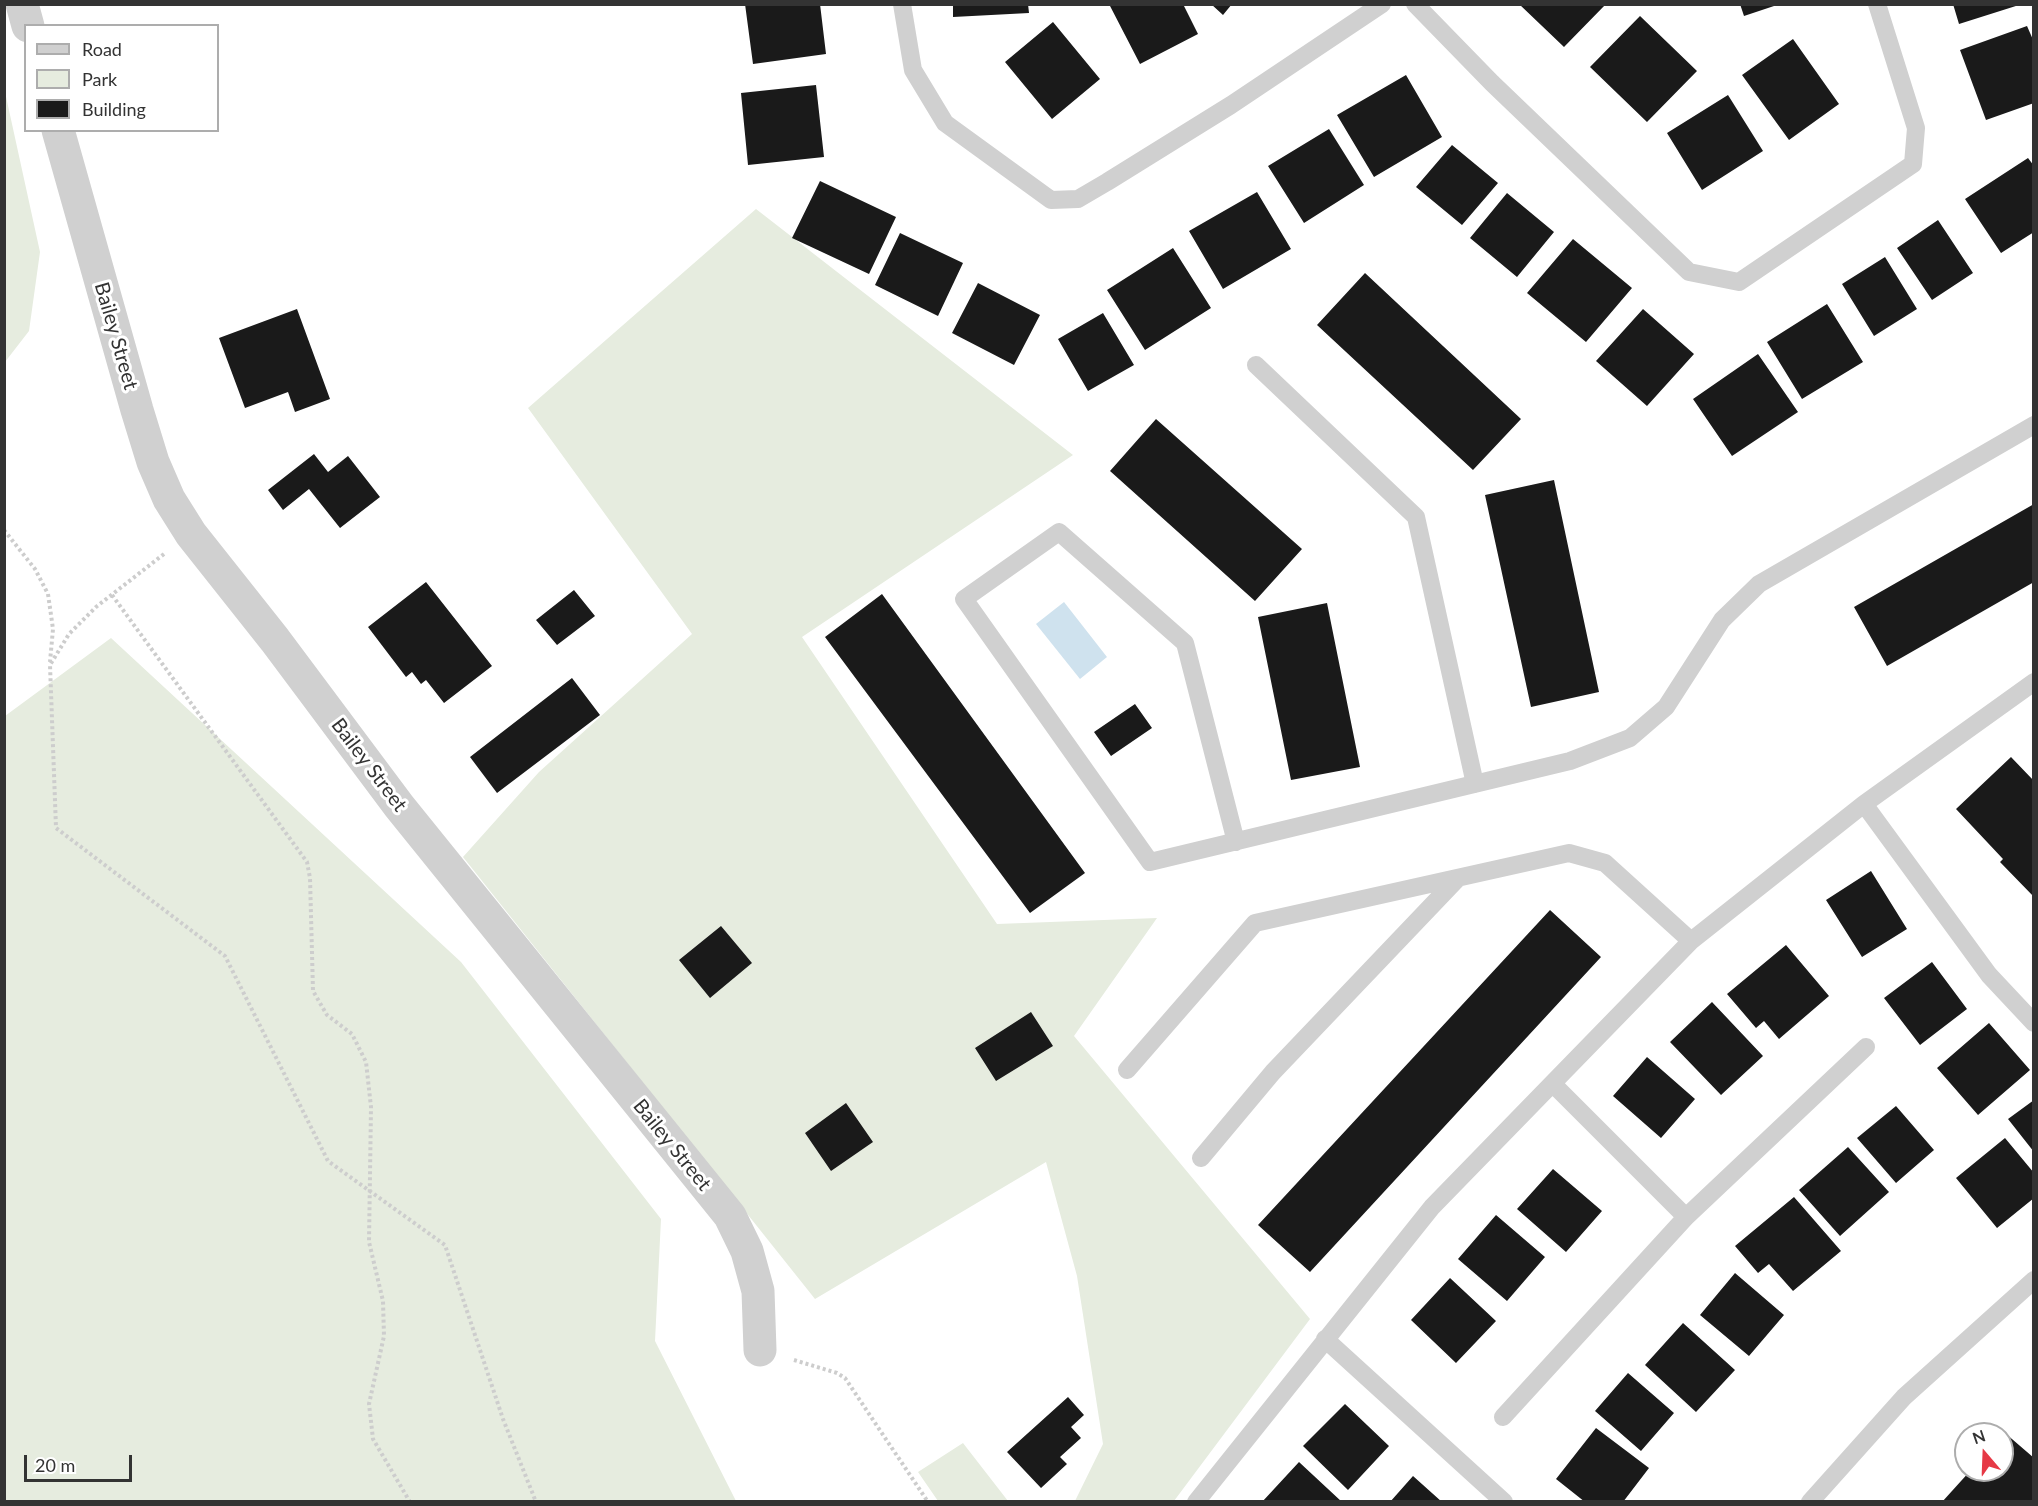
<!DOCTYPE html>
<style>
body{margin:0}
#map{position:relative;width:2038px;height:1506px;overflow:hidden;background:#fff;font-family:Lato,sans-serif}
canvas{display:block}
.frame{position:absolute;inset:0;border:6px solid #333;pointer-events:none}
.legend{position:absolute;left:24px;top:24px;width:195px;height:108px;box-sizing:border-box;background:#fff;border:2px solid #adadad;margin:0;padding:8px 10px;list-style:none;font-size:18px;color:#333}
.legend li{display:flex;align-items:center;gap:12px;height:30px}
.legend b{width:30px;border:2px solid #adadad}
.north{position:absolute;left:1954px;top:1422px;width:60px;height:60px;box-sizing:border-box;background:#fff;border:2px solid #adadad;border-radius:50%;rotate:341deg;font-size:16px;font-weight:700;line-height:24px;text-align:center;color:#333}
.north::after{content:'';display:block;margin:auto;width:21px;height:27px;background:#e63946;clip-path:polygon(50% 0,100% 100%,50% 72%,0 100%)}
.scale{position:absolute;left:24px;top:1455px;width:108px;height:27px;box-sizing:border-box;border:3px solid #333;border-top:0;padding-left:8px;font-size:18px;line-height:21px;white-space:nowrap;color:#333;-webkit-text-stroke:4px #fff;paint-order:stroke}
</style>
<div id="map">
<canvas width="2038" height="1506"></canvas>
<div class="frame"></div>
<ul class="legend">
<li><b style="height:8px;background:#d0d0d0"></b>Road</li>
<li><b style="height:16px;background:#e6ecdf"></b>Park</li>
<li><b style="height:16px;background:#1a1a1a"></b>Building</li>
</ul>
<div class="north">N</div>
<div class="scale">20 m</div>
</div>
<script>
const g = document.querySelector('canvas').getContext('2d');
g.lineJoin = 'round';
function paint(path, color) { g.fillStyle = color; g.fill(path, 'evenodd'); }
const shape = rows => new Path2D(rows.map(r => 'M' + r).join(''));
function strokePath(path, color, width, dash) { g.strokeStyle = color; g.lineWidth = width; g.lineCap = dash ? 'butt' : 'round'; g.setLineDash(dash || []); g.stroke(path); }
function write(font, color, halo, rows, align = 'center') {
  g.font = font + ' Lato,sans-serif'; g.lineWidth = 6; g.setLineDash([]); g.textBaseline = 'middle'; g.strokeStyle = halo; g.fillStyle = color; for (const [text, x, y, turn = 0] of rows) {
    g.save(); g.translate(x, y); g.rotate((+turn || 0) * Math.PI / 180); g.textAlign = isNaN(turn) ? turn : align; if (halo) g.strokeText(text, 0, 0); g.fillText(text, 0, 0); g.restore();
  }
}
paint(shape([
 [5,92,40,252,29,331,5,362],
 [756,209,1073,455,802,637,997,924,1157,918,1074,1036,1310,1319,1174,1501,1075,1501,1103,1444,1077,1276,1046,1162,815,1299,463,857,539,772,692,634,528,408],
 [111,638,461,962,661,1219,655,1341,736,1501,5,1501,5,716],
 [963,1443,1008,1501,938,1501,918,1472]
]), '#e6ecdf');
paint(shape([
 [1064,602,1107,657,1080,679,1036,624]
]), '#cfe2ee');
paint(shape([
 [745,4,820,4,826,54,753,64],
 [953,4,1028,4,1029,13,953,17],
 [1109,4,1183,4,1198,34,1140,64],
 [1211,4,1232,4,1223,15],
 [1519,4,1606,4,1564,47],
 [1740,4,1777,4,1777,5,1744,16],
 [1953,4,2019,4,2019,5,1959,24],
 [1640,16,1697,71,1647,122,1590,67],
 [1053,22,1100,79,1052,119,1005,62],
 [2027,26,2034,42,2034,103,1986,120,1960,50],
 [1793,39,1839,104,1789,140,1742,75],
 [1406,75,1442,137,1374,177,1337,115],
 [816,85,824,157,748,165,741,93],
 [1728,95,1763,151,1702,190,1667,133],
 [1329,129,1364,185,1304,223,1268,166],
 [1452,145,1498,183,1462,225,1416,187],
 [2028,158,2034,166,2034,232,2001,253,1965,199],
 [820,181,896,217,869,274,792,238],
 [1257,192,1291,249,1223,289,1189,231],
 [1507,193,1554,232,1517,277,1470,238],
 [1938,220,1973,273,1932,300,1897,248],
 [900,233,963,263,938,316,875,285],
 [1573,239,1632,288,1586,342,1527,293],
 [1173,248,1211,308,1145,350,1107,290],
 [1885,257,1917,309,1874,336,1842,284],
 [1365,273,1521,419,1473,470,1317,325],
 [978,283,1040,315,1014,365,952,333],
 [1827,304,1863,362,1802,399,1767,342],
 [297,309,330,399,295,412,288,392,245,408,219,338],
 [1643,309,1694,354,1647,406,1596,361],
 [1103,313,1134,365,1088,391,1058,339],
 [1758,354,1798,412,1732,456,1693,399],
 [1156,419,1302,549,1255,601,1110,471],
 [314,454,328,472,348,456,380,497,340,528,309,489,283,510,268,490],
 [1554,480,1599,692,1531,707,1485,495],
 [2034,504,2034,582,1887,666,1854,607],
 [426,582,492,666,444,703,426,680,421,684,412,672,406,677,368,627],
 [574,590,595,616,557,645,536,620],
 [882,594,1085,873,1030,913,825,637],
 [1327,603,1360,767,1291,780,1258,617],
 [572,678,600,715,497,793,470,757],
 [1135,704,1152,728,1111,756,1094,732],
 [2011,757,2034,781,2034,897,2000,862,2003,859,1956,809],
 [1871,871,1907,929,1862,957,1826,900],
 [1550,910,1601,957,1310,1272,1258,1225],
 [721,926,752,963,710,998,679,960],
 [1786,945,1829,996,1779,1039,1764,1021,1756,1028,1727,994],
 [1932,962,1967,1009,1920,1045,1884,998],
 [1712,1002,1763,1056,1721,1095,1670,1042],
 [1031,1012,1053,1046,996,1081,975,1048],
 [1989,1023,2030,1070,1978,1115,1937,1068],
 [1647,1057,1695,1099,1661,1138,1613,1096],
 [2034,1100,2034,1152,2008,1119],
 [846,1103,873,1142,831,1171,805,1133],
 [1896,1106,1934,1150,1896,1183,1857,1138],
 [2005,1138,2034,1173,2034,1198,1997,1228,1956,1178],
 [1848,1147,1889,1192,1840,1236,1799,1190],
 [1553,1169,1602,1211,1566,1252,1517,1209],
 [1794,1197,1841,1251,1793,1291,1769,1264,1758,1273,1735,1246],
 [1496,1215,1545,1257,1507,1301,1458,1259],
 [1735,1273,1784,1315,1749,1356,1700,1315],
 [1450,1278,1496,1321,1456,1363,1411,1320],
 [1683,1323,1735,1370,1696,1412,1645,1365],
 [1628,1373,1674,1413,1641,1451,1595,1411],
 [1068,1397,1084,1415,1071,1427,1081,1438,1060,1457,1067,1464,1041,1488,1007,1452],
 [1345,1404,1389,1446,1348,1490,1303,1446],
 [1596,1428,1649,1468,1623,1502,1585,1502,1556,1479],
 [2005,1433,2034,1458,2033,1502,1942,1502,1971,1470,2002,1470,2002,1437],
 [1299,1462,1342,1502,1262,1502],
 [1413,1476,1442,1502,1390,1502]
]), '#1a1a1a');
strokePath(shape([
 [4,530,35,569,48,594,53,629,50,662],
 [164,554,96,607,69,634,50,665,56,828,225,956,328,1161,445,1245,503,1419,536,1502],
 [112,595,307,862,310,878,313,991,327,1015,352,1034,366,1062,371,1107,369,1242,383,1301,384,1336,369,1404,373,1439,410,1502],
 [794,1360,837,1373,845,1378,928,1502]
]), '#cdcdcd', 4, [3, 3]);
strokePath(shape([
 [902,4,913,70,945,123,1051,200,1078,199,1107,182,1231,105,1382,4],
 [1415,4,1492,83,1689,272,1739,282,1913,164,1916,128,1877,4],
 [1256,365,1416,517,1475,784],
 [1864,804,1989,975,2034,1023],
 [1236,842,1185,643,1059,532,964,599,1150,862,1570,761,1630,738,1666,707,1722,620,1759,584,2034,425],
 [1127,1070,1255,923,1569,853,1605,863,1691,941],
 [1553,1084,1686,1217],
 [1201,1158,1273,1072,1458,878],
 [1325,1339,1504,1502],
 [1503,1417,1686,1217,1866,1047],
 [1196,1502,1432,1207,1691,941,1864,804,2034,682],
 [1810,1502,1904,1397,2034,1280]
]), '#d0d0d0', 18);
strokePath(shape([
 [22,4,28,26],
 [58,130,137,410,153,462,169,499,191,534,275,640,399,806,730,1216,747,1251,758,1291,760,1350]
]), '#d0d0d0', 33);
write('20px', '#333', '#fff', [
 ["Bailey Street",116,336,74],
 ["Bailey Street",369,765,53],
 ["Bailey Street",672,1145,51]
]);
</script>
